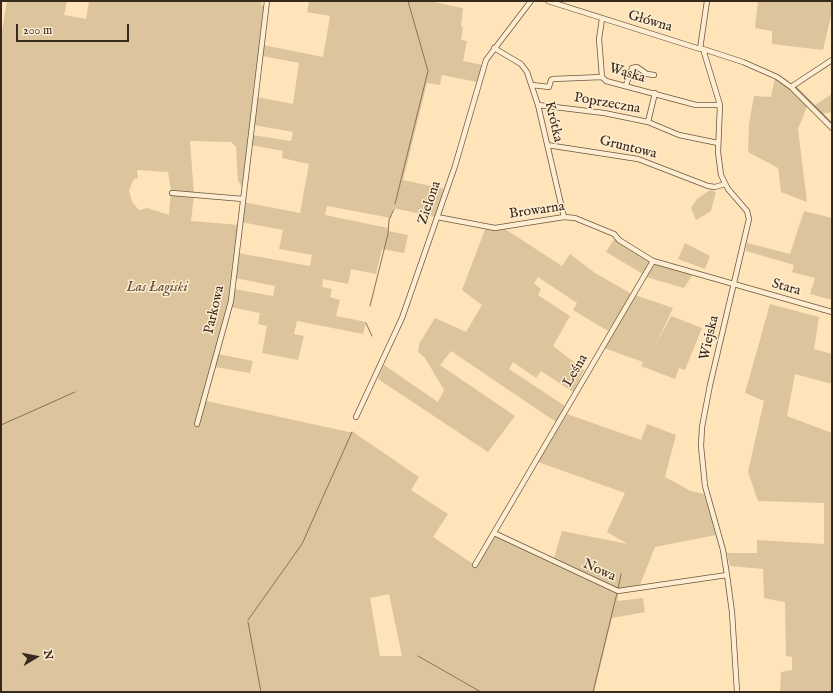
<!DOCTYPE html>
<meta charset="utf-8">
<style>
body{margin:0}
#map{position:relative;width:833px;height:693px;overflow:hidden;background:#fee4b8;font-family:"IM FELL English",serif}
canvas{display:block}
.frame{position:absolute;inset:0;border:2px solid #37291c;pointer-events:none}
.north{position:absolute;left:16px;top:637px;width:40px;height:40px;-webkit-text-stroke:3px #feedd1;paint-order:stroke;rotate:80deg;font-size:11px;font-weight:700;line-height:16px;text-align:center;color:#37291c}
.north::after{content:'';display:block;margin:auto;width:14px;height:18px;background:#37291c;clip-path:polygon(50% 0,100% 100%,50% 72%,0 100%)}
.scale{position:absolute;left:16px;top:24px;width:113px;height:18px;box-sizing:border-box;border:2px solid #37291c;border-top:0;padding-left:5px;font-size:12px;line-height:14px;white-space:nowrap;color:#37291c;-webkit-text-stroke:3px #feedd1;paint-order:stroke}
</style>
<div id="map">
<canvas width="833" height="693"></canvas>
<div class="frame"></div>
<div class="north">N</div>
<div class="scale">200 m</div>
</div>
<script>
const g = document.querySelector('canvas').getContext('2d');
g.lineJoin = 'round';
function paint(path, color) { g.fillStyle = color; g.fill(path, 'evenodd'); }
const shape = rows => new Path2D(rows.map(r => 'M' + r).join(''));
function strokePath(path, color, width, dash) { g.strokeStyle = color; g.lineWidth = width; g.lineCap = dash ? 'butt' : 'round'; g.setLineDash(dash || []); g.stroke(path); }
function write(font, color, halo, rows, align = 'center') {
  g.font = font + ' "IM FELL English",serif'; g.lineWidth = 3; g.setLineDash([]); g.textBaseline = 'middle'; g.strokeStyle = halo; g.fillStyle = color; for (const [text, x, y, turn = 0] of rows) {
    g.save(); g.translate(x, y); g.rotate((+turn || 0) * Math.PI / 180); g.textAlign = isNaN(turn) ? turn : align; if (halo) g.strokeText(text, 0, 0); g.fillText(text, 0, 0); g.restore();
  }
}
paint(shape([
 [7,1,67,1,64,15,86,19,89,1,262,1,261,5,264,6,242,187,238,181,236,147,231,142,190,141,194,195,191,221,239,225,230,300,202,400,349,432,353,432,419,477,411,490,448,514,433,537,476,566,497,534,554,558,562,531,628,544,607,532,625,493,538,462,567,414,641,440,647,424,676,435,665,477,691,491,704,494,716,535,655,547,638,590,618,593,618,601,643,598,645,612,612,618,594,692,1,692,1,37],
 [137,170,168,172,171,191,169,215,147,208,139,210,132,202,129,190,134,179,138,178],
 [389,594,402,656,380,656,370,598],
 [309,1,429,1,463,8,461,26,463,27,461,40,467,41,463,61,483,65,477,82,442,75,440,85,427,83,403,180,444,189,435,217,393,208,391,218,327,206,325,215,388,228,388,231,408,235,404,253,382,249,376,274,351,269,348,284,323,279,322,287,332,289,330,297,340,300,336,316,366,322,363,334,297,321,294,334,304,336,298,360,262,353,267,326,258,324,260,313,230,307,234,289,273,296,275,286,235,278,238,253,310,266,312,255,279,249,283,230,241,222,243,202,300,213,309,164,282,158,283,151,251,145,253,135,291,141,293,132,254,125,257,97,293,104,299,63,263,56,263,45,323,57,330,16,307,12],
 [758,1,832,1,832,12,823,50,772,44,772,31,755,28],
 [775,77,808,104,798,129,807,202,781,192,778,168,748,152,749,124,754,96,771,97],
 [832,94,832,112,822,114,815,105],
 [710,190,716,192,711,211,696,220,691,208,697,199],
 [804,211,832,218,832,300,810,294,815,278,792,272,794,265,746,251,747,243,790,254],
 [486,227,505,229,562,266,570,254,595,273,632,294,608,331,573,310,577,303,538,277,534,283,541,289,538,295,570,316,553,346,584,370,573,392,541,371,536,378,513,362,509,369,565,406,556,422,451,351,440,365,515,416,488,452,378,379,384,365,438,402,444,390,425,358,418,352,419,344,435,318,466,332,482,305,462,290],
 [615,238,648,260,650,263,643,274,606,252],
 [685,243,710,256,705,269,678,259],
 [655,264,693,274,684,288,646,277],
 [635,295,673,308,656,344,671,316,702,328,685,370,679,368,675,379,641,366,643,362,604,348],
 [770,304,819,317,814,349,832,354,832,384,795,374,787,416,832,433,832,692,780,692,781,672,792,670,792,657,786,656,785,602,764,598,763,569,730,566,727,553,757,553,757,540,824,544,824,503,758,501,748,472,764,401,745,393],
 [218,354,253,361,250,373,215,367]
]), '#dcc49d');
strokePath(shape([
 [796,87,832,123],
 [395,204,428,71,408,1],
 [370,306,388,234,389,220,394,209],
 [366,323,372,336],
 [377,377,380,371],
 [1,425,75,392],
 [618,589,621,574],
 [248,620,302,544,352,432],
 [248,622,261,692],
 [418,656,481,692],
 [593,692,617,593]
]), '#86735a', 1);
const minor = shape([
 [548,1,700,49],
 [602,19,599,39,602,77],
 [494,48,521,64,527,72,538,105,564,217],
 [700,49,703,49,720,105,718,152,721,175,728,189,747,211,749,219,710,385,702,427,701,446,705,486,723,550,727,575,732,612,737,692],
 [700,49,707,1],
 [703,49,743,62,777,77,791,87,832,128],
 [532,85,549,87,551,80,553,79,602,77,606,81,696,105,720,105],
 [626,85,632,68,637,67,647,74,654,75],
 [791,87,832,60],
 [538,105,604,113,648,122,679,135,718,143],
 [648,122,655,93],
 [547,145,638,159,708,186,715,187,725,184],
 [172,193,243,199],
 [437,217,495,228,564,217,575,218,614,234,619,240,653,261,832,312],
 [356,417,402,318,455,166,486,60,531,1],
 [197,424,231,301,267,1],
 [494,533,618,591,727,575],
 [475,565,653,261]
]);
strokePath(minor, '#695843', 6);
strokePath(minor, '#feedd1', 4.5);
write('14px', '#37291c', '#feedd1', [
 ["Główna",650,22,16],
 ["Wąska",627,74,17],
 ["Poprzeczna",607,104,10],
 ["Krótka",553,122,77],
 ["Gruntowa",628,148,14],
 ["Zielona",430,203,-71],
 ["Browarna",537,211,-8],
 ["Stara",786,288,16],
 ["Parkowa",215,310,-77],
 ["Wiejska",710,338,-77],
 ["Leśna",576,371,-60],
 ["Nowa",599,571,24]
]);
write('italic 14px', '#60503c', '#feedd1', [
 ["Las Łagiski",157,288]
]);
</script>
